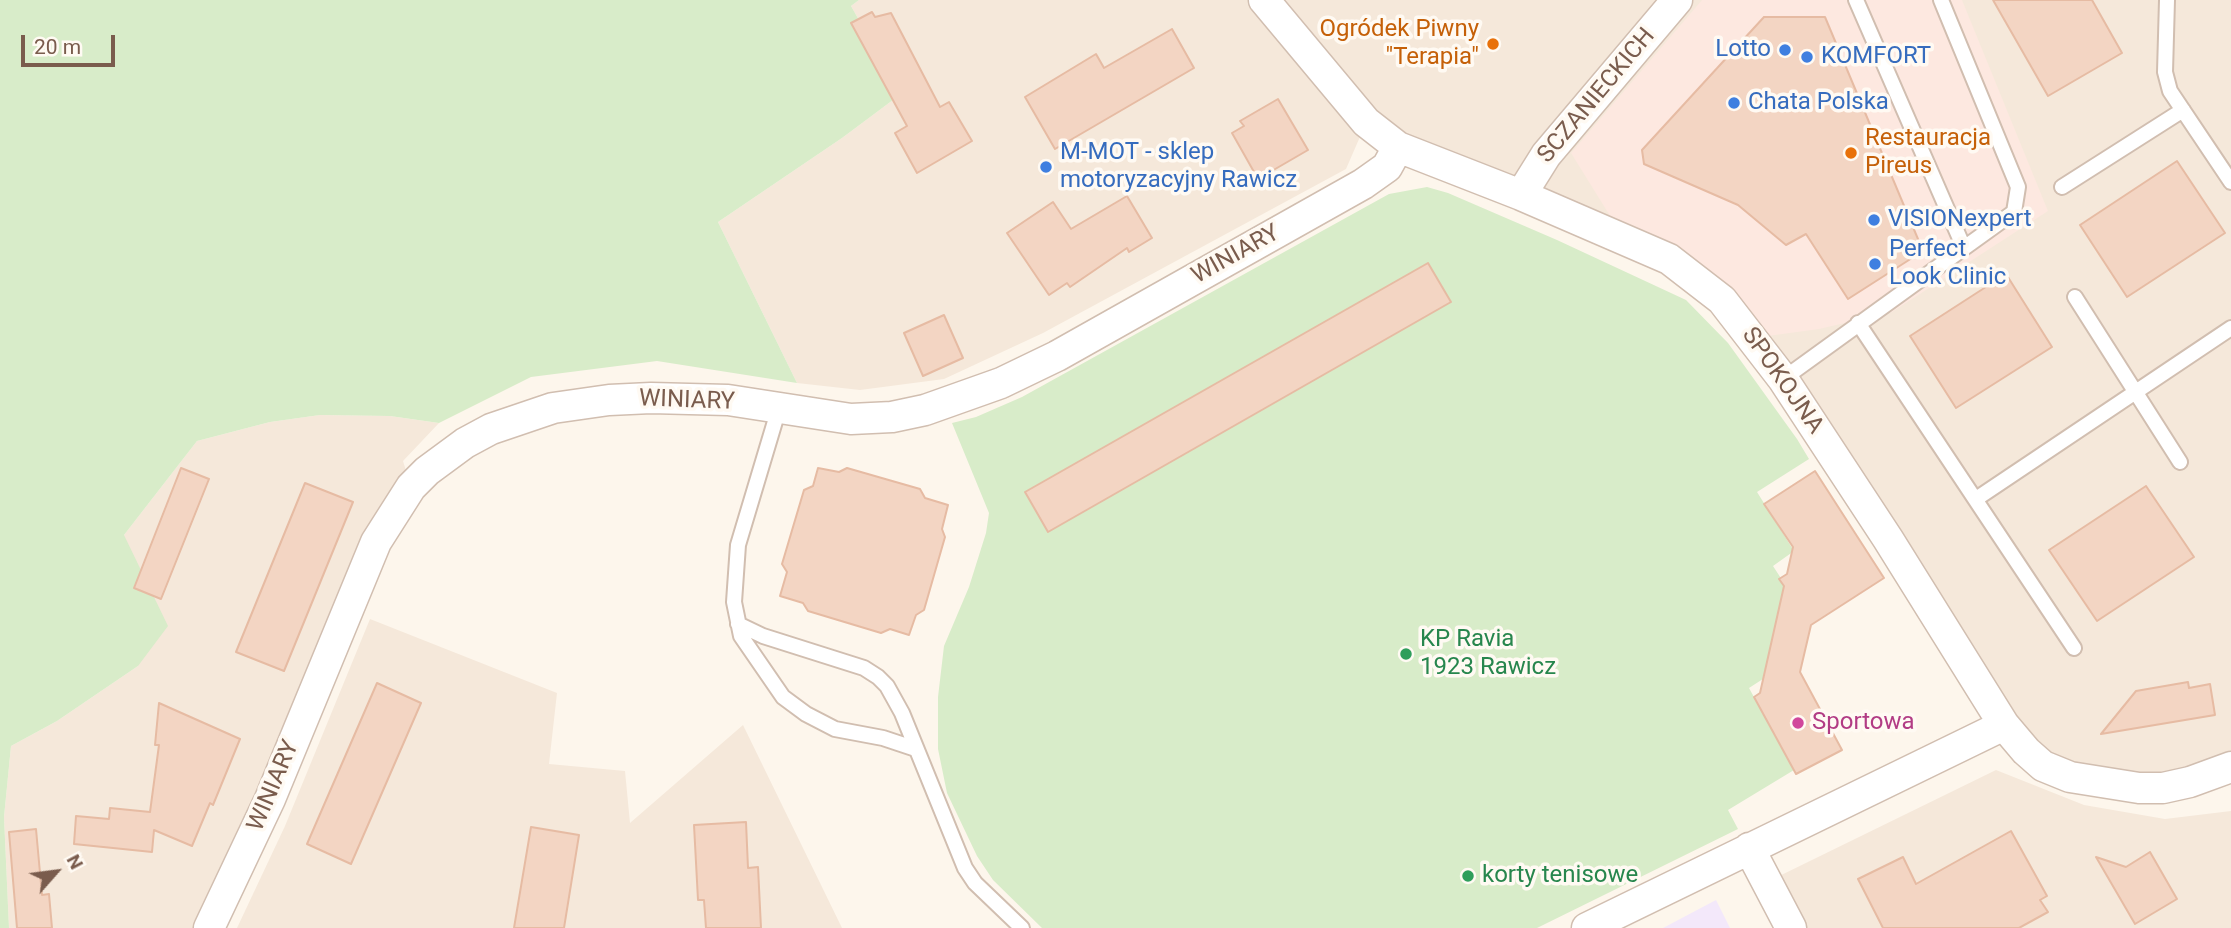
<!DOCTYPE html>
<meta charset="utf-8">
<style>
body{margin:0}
#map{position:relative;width:2231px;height:928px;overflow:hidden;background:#fdf6ec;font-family:Roboto,sans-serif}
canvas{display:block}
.north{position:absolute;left:21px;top:837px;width:70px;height:70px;-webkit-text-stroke:5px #fffaf3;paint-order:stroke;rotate:62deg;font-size:19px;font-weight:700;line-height:28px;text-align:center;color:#7a5c4d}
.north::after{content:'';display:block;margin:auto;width:24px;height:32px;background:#7a5c4d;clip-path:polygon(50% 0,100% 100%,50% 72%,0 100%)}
.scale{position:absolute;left:21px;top:35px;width:94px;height:32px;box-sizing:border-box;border:4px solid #7a5c4d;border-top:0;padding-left:9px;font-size:21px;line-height:24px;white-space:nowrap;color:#7a5c4d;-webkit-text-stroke:5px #fffaf3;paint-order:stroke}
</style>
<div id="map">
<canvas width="2231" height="928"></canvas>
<div class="north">N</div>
<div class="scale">20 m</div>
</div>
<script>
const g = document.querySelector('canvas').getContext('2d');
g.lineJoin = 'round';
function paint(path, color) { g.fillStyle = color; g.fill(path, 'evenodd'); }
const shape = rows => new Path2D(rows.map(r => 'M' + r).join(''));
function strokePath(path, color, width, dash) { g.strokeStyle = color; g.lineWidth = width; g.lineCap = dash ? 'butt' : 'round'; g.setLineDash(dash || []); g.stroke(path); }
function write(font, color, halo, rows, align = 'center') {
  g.font = font + ' Roboto,sans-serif'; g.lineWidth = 7; g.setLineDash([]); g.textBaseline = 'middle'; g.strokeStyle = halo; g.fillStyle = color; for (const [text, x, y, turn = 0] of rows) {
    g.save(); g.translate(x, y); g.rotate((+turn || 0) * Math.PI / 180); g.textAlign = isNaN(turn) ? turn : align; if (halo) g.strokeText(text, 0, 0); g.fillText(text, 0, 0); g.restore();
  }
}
paint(shape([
 [859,0,2231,0,2231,767,2190,782,2043,766,1722,300,1366,123,1346,169,1043,333,944,379,860,390,797,383,718,222,842,138,901,94,851,6],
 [320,415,390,416,439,423,403,461,411,487,209,928,9,928,4,817,11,746,57,721,138,666,124,535,197,441,270,422],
 [370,619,557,693,549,764,625,771,630,823,743,725,842,928,237,928,285,826],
 [1996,770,2084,805,2165,819,2231,811,2231,928,1790,928,1767,882]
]), '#f5e8da');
paint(shape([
 [1702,0,1962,0,2048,211,1892,312,1819,329,1753,338,1625,240,1571,153]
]), '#fde8e0');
paint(shape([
 [1716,900,1730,928,1663,928]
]), '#f3e8fa');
paint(shape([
 [0,0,859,0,851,6,901,94,842,138,718,222,797,383,657,361,531,377,439,423,390,416,320,415,270,422,197,441,124,535,168,626,138,666,57,721,11,746,4,817,9,928,0,928],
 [1427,187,1448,193,1557,240,1686,300,1728,343,1797,439,1809,459,1757,492,1794,551,1773,566,1786,586,1766,677,1749,688,1794,770,1728,810,1738,829,1537,928,1042,928,993,880,977,856,947,793,938,749,938,697,944,646,969,587,986,533,989,513,952,423,976,417,1022,397,1389,194]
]), '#d8ecc9');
const building = shape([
 [1993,0,2092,0,2122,53,2048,96,1993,0],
 [872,12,875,17,891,13,940,107,949,102,972,141,917,173,895,133,907,126,851,23,872,12],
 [1764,17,1825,17,1923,251,1848,299,1806,234,1786,245,1738,205,1644,164,1642,150,1764,17],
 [1172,29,1194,68,1055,149,1025,97,1096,54,1104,68,1172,29],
 [1278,99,1308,150,1258,179,1232,133,1244,126,1240,121,1278,99],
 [2177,161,2225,233,2127,297,2080,225,2177,161],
 [1127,196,1152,238,1129,252,1127,248,1070,287,1067,283,1049,295,1007,233,1053,202,1071,229,1127,196],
 [1428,263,1451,302,1048,532,1025,492,1428,263],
 [2006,274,2052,347,1956,408,1910,336,2006,274],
 [944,315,963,358,923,376,904,333,944,315],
 [181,468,209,479,161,599,134,588,181,468],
 [818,468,839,472,847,468,920,489,925,498,948,505,942,529,945,537,924,610,916,615,909,635,890,629,881,633,808,611,803,603,780,596,787,572,782,564,804,490,813,486,818,468],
 [1815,471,1884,578,1811,625,1800,672,1842,750,1796,774,1754,697,1760,693,1784,586,1779,579,1787,574,1793,547,1764,504,1815,471],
 [305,483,353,502,284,671,236,652,305,483],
 [2146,486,2194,557,2097,621,2049,550,2146,486],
 [2188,682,2189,688,2210,684,2215,715,2101,734,2136,691,2188,682],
 [377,683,421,703,351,864,307,844,377,683],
 [159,703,240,739,213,805,210,803,192,846,154,830,152,852,74,844,76,816,109,819,110,808,150,812,159,745,155,745,159,703],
 [746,822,748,868,758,867,761,928,706,928,704,900,698,900,694,825,746,822],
 [531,827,579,835,564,928,514,928,531,827],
 [36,829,42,895,49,894,52,928,17,928,9,832,36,829],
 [2011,831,2047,896,2040,900,2048,912,2019,928,1883,928,1858,879,1903,857,1916,884,2011,831],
 [2150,852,2177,899,2135,924,2096,857,2126,867,2150,852]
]);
paint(building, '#f3d5c3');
strokePath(building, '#e6bba3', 2);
const service = shape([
 [1941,0,2018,187,2014,212,1964,248],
 [2167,0,2165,72,2170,91,2231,182],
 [2062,187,2183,110],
 [2075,297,2180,462],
 [1858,323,2074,648],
 [1783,379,1964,248,1856,0],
 [779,408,738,545,734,602,741,636,783,697,806,714,835,729,883,738,916,749],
 [1976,499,2231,328],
 [738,624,763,636,864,668,878,677,887,686,902,713,965,868,975,883,1022,928]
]);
const minor = shape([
 [1264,0,1366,122,1398,147,1521,195,1669,259,1722,300,1783,379,1888,539,2004,725,2026,751,2043,766,2070,777,2139,788,2163,788,2190,782,2231,767],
 [1521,195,1546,155,1677,0],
 [1749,848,1791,928],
 [209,928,270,799,376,542,411,487,427,471,465,443,491,429,553,408,609,400,651,398,728,400,851,419,892,417,925,410,1001,383,1057,356,1363,184,1387,167,1398,147],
 [1587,928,2004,725]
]);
strokePath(service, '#d1beb0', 18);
strokePath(minor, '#d1beb0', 33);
strokePath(service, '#fff', 14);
strokePath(minor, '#fff', 30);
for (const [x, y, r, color] of [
 [1493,44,7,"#e8710a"],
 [1785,50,7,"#3f7fe0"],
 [1807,57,7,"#3f7fe0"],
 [1734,103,7,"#3f7fe0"],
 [1851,153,7,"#e8710a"],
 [1046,167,7,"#3f7fe0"],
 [1874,220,7,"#3f7fe0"],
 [1875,264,7,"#3f7fe0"],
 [1406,654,7,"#2e9e5b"],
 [1798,723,7,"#d1479c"],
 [1468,876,7,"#2e9e5b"]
]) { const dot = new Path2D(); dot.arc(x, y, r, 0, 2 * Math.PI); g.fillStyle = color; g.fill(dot); strokePath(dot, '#fffaf3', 2.5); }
write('24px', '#c56008', '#fffaf3', [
 ["Ogródek Piwny",1479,30],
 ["\"Terapia\"",1479,58],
 ["Restauracja",1865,139,"left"],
 ["Pireus",1865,167,"left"]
], 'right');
write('24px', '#366cbe', '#fffaf3', [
 ["Lotto",1771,50,"right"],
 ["KOMFORT",1821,57],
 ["Chata Polska",1748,103],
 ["M-MOT - sklep",1060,153],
 ["motoryzacyjny Rawicz",1060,181],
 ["VISIONexpert",1888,220],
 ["Perfect",1889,250],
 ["Look Clinic",1889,278]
], 'left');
write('24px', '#7a5c4d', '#fffaf3', [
 ["SCZANIECKICH",1597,96,-50],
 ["WINIARY",1236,255,-29],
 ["SPOKOJNA",1782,381,55],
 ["WINIARY",687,401,2],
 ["WINIARY",274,786,-67]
]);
write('24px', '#27864d', '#fffaf3', [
 ["KP Ravia",1420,640],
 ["1923 Rawicz",1420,668],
 ["korty tenisowe",1482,876]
], 'left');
write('24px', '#b23c85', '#fffaf3', [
 ["Sportowa",1812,723]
], 'left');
</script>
